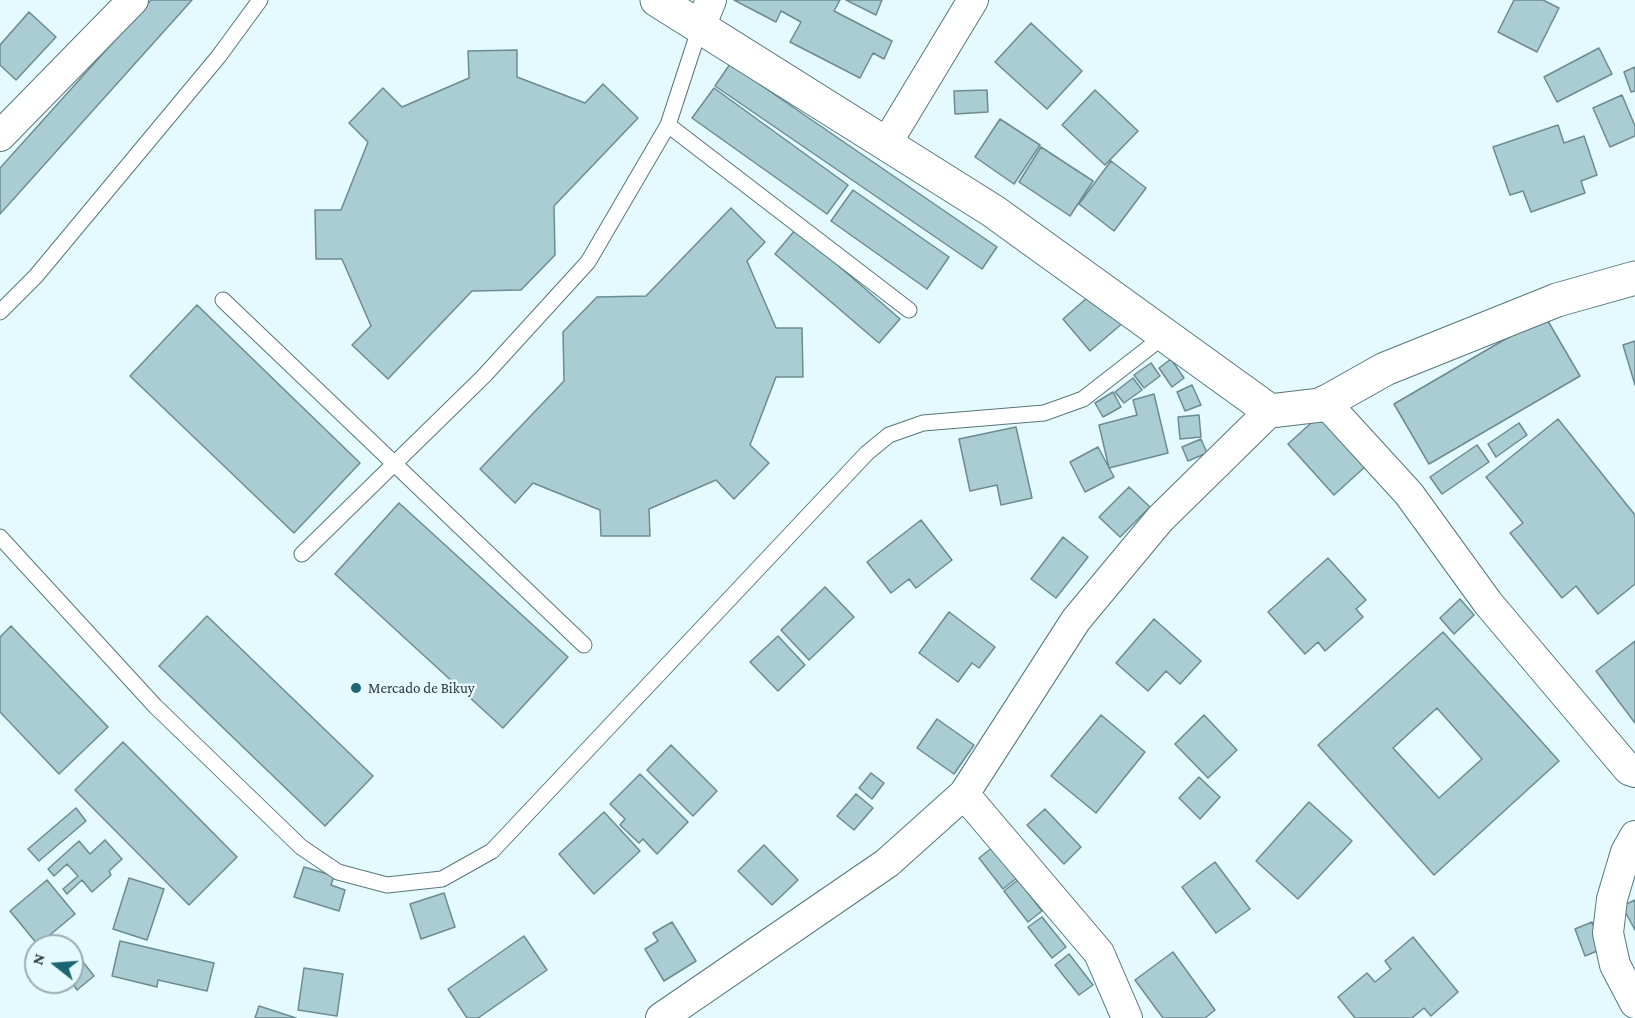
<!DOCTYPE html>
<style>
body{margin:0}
#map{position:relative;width:1635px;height:1018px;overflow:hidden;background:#e5fafe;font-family:"Crimson Pro",serif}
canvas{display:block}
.north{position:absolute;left:24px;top:934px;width:60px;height:60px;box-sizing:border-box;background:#e5fafe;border:2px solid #9badb0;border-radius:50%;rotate:287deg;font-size:16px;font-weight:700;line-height:24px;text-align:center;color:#2b393b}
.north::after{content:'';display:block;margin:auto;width:21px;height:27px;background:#1b6671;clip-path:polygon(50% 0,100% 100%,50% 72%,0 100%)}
</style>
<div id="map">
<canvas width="1635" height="1018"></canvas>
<div class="north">N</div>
</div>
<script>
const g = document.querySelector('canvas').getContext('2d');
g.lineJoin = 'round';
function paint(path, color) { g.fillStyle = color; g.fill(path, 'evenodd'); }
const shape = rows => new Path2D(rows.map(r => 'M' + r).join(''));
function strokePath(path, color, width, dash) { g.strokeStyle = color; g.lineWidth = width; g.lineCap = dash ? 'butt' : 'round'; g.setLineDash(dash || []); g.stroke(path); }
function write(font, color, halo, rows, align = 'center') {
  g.font = font + ' "Crimson Pro",serif'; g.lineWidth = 5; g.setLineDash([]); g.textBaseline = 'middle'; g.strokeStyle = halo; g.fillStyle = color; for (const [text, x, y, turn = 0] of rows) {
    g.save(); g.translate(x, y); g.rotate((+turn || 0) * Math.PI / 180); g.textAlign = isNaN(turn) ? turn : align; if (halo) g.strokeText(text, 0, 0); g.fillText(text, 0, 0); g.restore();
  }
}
const building = shape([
 [151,0,192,0,0,214,0,168,151,0],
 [734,0,840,0,834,11,892,41,884,59,873,53,860,78,790,42,801,22,781,11,776,22,734,0],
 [846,0,882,0,876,15,846,0],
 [1514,0,1543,0,1559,8,1537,52,1498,32,1514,0],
 [29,12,56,37,16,80,0,65,0,45,29,12],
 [1031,23,1082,71,1047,109,995,62,1031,23],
 [1599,48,1612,74,1557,102,1544,77,1599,48],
 [517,50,517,77,585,103,603,84,638,118,554,206,555,255,521,290,472,291,388,379,352,345,371,326,342,259,316,259,315,210,341,210,368,142,349,123,383,88,402,107,469,78,468,51,517,50],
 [730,64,997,247,982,269,715,86,730,64],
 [1635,67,1635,91,1631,92,1624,72,1635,67],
 [714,88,848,185,827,214,692,118,714,88],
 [987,90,988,112,955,114,954,91,987,90],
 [1095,90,1138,131,1105,165,1062,125,1095,90],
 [1622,95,1635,126,1635,136,1610,147,1593,108,1622,95],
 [1000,119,1040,145,1014,184,975,157,1000,119],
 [1558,125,1564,143,1584,136,1597,175,1581,181,1585,193,1531,212,1523,191,1510,195,1493,147,1558,125],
 [1041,147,1093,181,1070,216,1019,182,1041,147],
 [1111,161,1146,188,1114,231,1079,204,1111,161],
 [853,190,949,257,927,289,831,221,853,190],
 [731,208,765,242,747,261,776,328,802,328,803,377,776,377,750,445,769,463,734,499,716,480,649,509,650,536,601,536,600,510,533,483,515,503,480,469,564,381,563,332,597,297,646,296,731,208],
 [796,229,900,319,879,343,775,254,796,229],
 [1096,290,1124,322,1090,351,1063,319,1096,290],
 [197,305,360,463,294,533,130,376,197,305],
 [1545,316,1580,376,1429,464,1394,404,1545,316],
 [1635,341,1635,385,1623,345,1635,341],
 [1171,359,1184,378,1172,387,1159,368,1171,359],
 [1151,363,1160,376,1144,388,1134,375,1151,363],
 [1133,378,1142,390,1124,403,1115,392,1133,378],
 [1192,385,1201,405,1185,411,1177,392,1192,385],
 [1113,392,1121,407,1103,417,1095,403,1113,392],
 [1154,394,1168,453,1109,468,1099,425,1137,415,1133,400,1154,394],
 [1321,414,1367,465,1334,495,1288,444,1321,414],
 [1199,415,1201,437,1180,439,1178,417,1199,415],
 [1558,419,1635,515,1635,584,1598,614,1576,586,1562,598,1510,533,1523,523,1486,477,1558,419],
 [1519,423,1527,435,1496,457,1488,444,1519,423],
 [1016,427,1032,498,1001,505,997,485,970,491,959,439,1016,427],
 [1201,439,1207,453,1188,461,1182,447,1201,439],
 [1477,445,1489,462,1442,494,1430,477,1477,445],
 [1098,447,1114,477,1085,492,1070,462,1098,447],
 [1129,487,1150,507,1120,537,1099,517,1129,487],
 [399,503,568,657,503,728,335,574,399,503],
 [921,520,952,560,916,588,909,579,891,593,867,562,921,520],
 [1063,537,1088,557,1056,598,1031,579,1063,537],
 [1328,558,1366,600,1356,609,1363,617,1325,651,1318,642,1305,654,1268,612,1328,558],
 [825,587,854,617,809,660,781,630,825,587],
 [1460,599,1474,615,1454,634,1440,618,1460,599],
 [949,612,995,647,979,668,972,663,958,682,919,653,949,612],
 [207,616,373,776,325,826,159,666,207,616],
 [1154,619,1201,661,1180,684,1166,671,1148,691,1116,663,1154,619],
 [11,626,108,727,59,774,0,712,0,637,11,626],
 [1443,632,1559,761,1434,875,1318,745,1443,632],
 [1437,708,1482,759,1439,798,1393,748,1437,708],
 [778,636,805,665,778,691,750,662,778,636],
 [1635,641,1635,723,1596,671,1635,641],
 [1101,715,1145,752,1096,813,1051,776,1101,715],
 [1204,715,1237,750,1208,778,1175,744,1204,715],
 [937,719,974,745,954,774,917,748,937,719],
 [123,742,237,857,189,905,75,790,123,742],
 [671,745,717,791,693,816,647,770,671,745],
 [871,773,884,783,872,799,859,788,871,773],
 [640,774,688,822,657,854,643,839,639,843,620,825,625,819,610,804,640,774],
 [1199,777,1220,797,1200,819,1179,798,1199,777],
 [856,794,873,808,854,830,837,816,856,794],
 [1309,802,1352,841,1298,899,1256,861,1309,802],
 [76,808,86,821,39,861,28,849,76,808],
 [1045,809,1081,847,1064,864,1027,825,1045,809],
 [604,812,640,851,594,894,559,854,604,812],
 [105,840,122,859,109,871,111,875,92,892,82,880,67,894,63,889,78,876,67,864,54,876,48,869,79,841,90,854,105,840],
 [764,845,798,880,772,905,738,871,764,845],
 [993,847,1017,878,1003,889,979,858,993,847],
 [1215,862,1250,909,1216,933,1182,887,1215,862],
 [304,867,334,876,331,885,345,890,339,911,294,897,304,867],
 [129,878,164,889,147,940,113,929,129,878],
 [47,880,75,914,38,945,10,911,47,880],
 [1018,880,1042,911,1028,922,1004,891,1018,880],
 [444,893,455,927,421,939,410,904,444,893],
 [1635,900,1635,930,1622,906,1635,900],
 [1042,917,1066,947,1052,958,1028,927,1042,917],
 [672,922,696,961,664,981,645,949,658,941,653,933,672,922],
 [1592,922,1602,949,1585,956,1575,929,1592,922],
 [524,936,547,970,478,1018,467,1018,448,989,524,936],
 [1413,937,1458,992,1431,1016,1424,1008,1412,1018,1355,1018,1338,997,1367,973,1375,982,1391,969,1385,961,1413,937],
 [120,941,214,963,207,991,158,980,157,987,112,976,120,941],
 [72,948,94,976,77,990,72,982,72,948],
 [1173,952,1215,1010,1205,1018,1163,1018,1135,980,1173,952],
 [1069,954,1093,985,1079,995,1055,965,1069,954],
 [304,968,343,974,337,1016,298,1010,304,968],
 [259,1006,296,1018,255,1018,259,1006]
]);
paint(building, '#aacdd3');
strokePath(building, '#6b8c92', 1.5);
const service = shape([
 [668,125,909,310],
 [223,300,584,645],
 [0,312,36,276,219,56,260,0],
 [0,537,155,706,301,847,338,872,387,885,442,879,492,851,867,453,889,435,923,423,1044,413,1083,399,1164,336],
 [302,554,484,376,588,262,668,125,700,27]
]);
const minor = shape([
 [700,27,711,0],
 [0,136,133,0],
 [886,144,973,0],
 [1324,401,1409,494,1488,603,1629,770,1635,772],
 [964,794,1099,953,1127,1018],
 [1635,836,1626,852,1612,899,1608,933,1615,965,1635,1003],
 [661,1018,887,863,964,794,1076,620,1160,519,1270,411]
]);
const tertiary = shape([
 [657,0,993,211,1270,411,1321,405,1385,369,1557,300,1635,278]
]);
strokePath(service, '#56777c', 17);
strokePath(minor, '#56777c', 32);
strokePath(tertiary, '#56777c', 35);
strokePath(service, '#fff', 15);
strokePath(minor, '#fff', 30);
strokePath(tertiary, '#fff', 33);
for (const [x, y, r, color] of [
 [356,688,6,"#1b6671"]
]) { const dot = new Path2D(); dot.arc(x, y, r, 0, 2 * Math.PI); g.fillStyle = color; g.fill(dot); strokePath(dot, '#e5fafe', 2); }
write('15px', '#2b393b', '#e5fafe', [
 ["Mercado de Bikuy",368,688]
], 'left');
</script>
